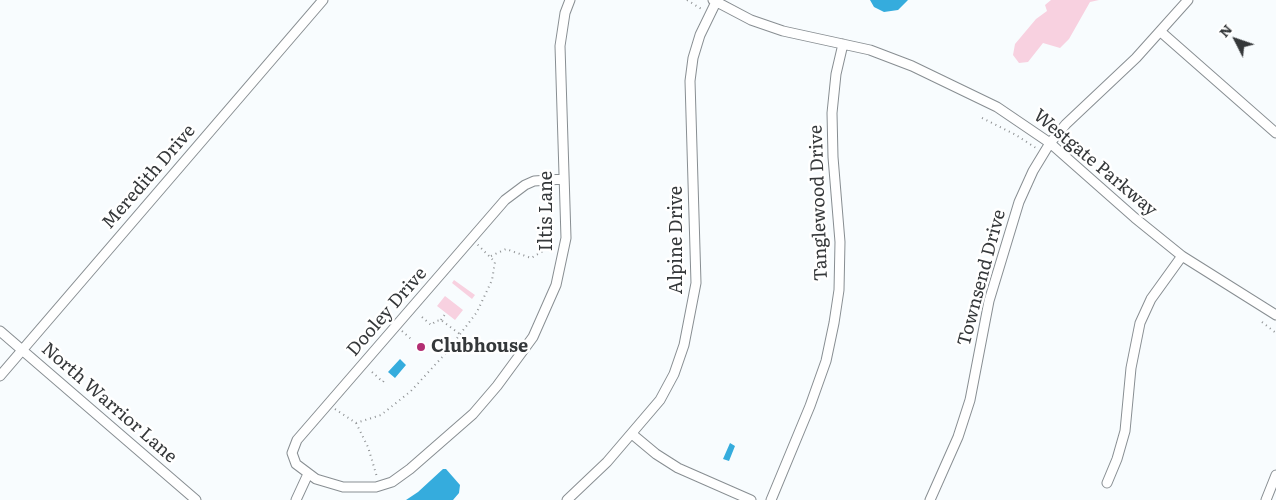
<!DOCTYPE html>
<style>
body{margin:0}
#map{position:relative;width:1276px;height:500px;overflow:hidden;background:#f8fcfe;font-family:Literata,serif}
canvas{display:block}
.north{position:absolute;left:1211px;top:15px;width:50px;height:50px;-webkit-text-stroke:4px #fff;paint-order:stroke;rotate:311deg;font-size:14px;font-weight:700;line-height:20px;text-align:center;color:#35383a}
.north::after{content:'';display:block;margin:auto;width:18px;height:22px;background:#35383a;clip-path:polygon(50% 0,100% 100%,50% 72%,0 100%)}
</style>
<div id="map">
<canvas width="1276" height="500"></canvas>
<div class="north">N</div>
</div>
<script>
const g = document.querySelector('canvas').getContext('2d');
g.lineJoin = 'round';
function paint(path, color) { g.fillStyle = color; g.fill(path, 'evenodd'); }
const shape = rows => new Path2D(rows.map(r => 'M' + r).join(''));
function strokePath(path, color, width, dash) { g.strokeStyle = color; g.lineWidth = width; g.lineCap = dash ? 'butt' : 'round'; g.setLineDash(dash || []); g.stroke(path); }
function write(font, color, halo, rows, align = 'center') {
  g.font = font + ' Literata,serif'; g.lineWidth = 5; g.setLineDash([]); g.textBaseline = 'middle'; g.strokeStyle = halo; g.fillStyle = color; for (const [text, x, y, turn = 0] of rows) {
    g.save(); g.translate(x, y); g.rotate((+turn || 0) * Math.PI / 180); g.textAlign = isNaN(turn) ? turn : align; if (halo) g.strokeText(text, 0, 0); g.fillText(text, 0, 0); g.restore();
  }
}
paint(shape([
 [1051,0,1099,0,1090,2,1069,39,1060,48,1043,43,1028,62,1019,63,1013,55,1015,44,1036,19,1047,11,1045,5],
 [454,280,475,295,472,299,452,283],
 [445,296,463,310,455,320,437,306]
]), '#f8d1e0');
paint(shape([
 [870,0,908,0,898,10,884,12,874,7],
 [400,359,406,365,395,378,388,372],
 [730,443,735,446,729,461,723,459],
 [443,469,446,469,460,485,459,493,453,500,406,500,418,492]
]), '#35acdd');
const minor = shape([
 [713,0,751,20,783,31,870,50,912,66,997,107,1050,143,1135,218,1182,256,1276,315],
 [1161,32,1276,133],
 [564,179,534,181,525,185,505,200,297,440,292,453,296,464,316,479,343,487,376,487,392,482,410,469,473,414,497,386,533,337,556,285,566,238,560,46,565,13,570,0],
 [0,331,196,500],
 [0,376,323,0],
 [632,434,656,454,678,468,751,500],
 [1107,483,1117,459,1125,431,1131,368,1140,323,1151,299,1182,256],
 [296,500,308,474],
 [567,500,607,462,660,400,674,374,684,345,696,283,690,81,693,58,700,35,716,2],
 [771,500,810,406,826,361,834,323,839,290,840,242,833,157,832,113,836,74,843,44],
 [930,500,958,437,970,400,989,301,1019,202,1033,171,1050,143,1066,124,1136,58,1188,0],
 [1266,500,1276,475]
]);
strokePath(minor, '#888e92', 11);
strokePath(shape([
 [687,0,703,10],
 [982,118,1016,135,1036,148],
 [491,256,506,249,531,258,545,250,554,250],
 [422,317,431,325,436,321,441,320,461,335],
 [441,320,446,313],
 [1262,322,1276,333],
 [402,331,411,339],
 [372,372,383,382,385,379],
 [335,409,356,423,381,415,411,391,445,354,477,312,492,280,495,262,477,244],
 [356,423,368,447,377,477]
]), '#8e9193', 2, [1, 4]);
strokePath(minor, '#fff', 9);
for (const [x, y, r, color] of [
 [421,347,5,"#b32e73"]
]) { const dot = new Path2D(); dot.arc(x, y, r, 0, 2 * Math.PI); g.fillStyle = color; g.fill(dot); strokePath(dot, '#fff', 2); }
write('18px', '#35383a', '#fff', [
 ["Westgate Parkway",1095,163,40],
 ["Meredith Drive",149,177,-49],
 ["Tanglewood Drive",819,203,-92],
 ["Iltis Lane",547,211,-90],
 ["Alpine Drive",677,240,-90],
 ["Townsend Drive",982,278,-75],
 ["Dooley Drive",387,312,-49],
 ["North Warrior Lane",109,403,41]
]);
write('bold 18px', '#35383a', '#fff', [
 ["Clubhouse",431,347]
], 'left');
</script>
